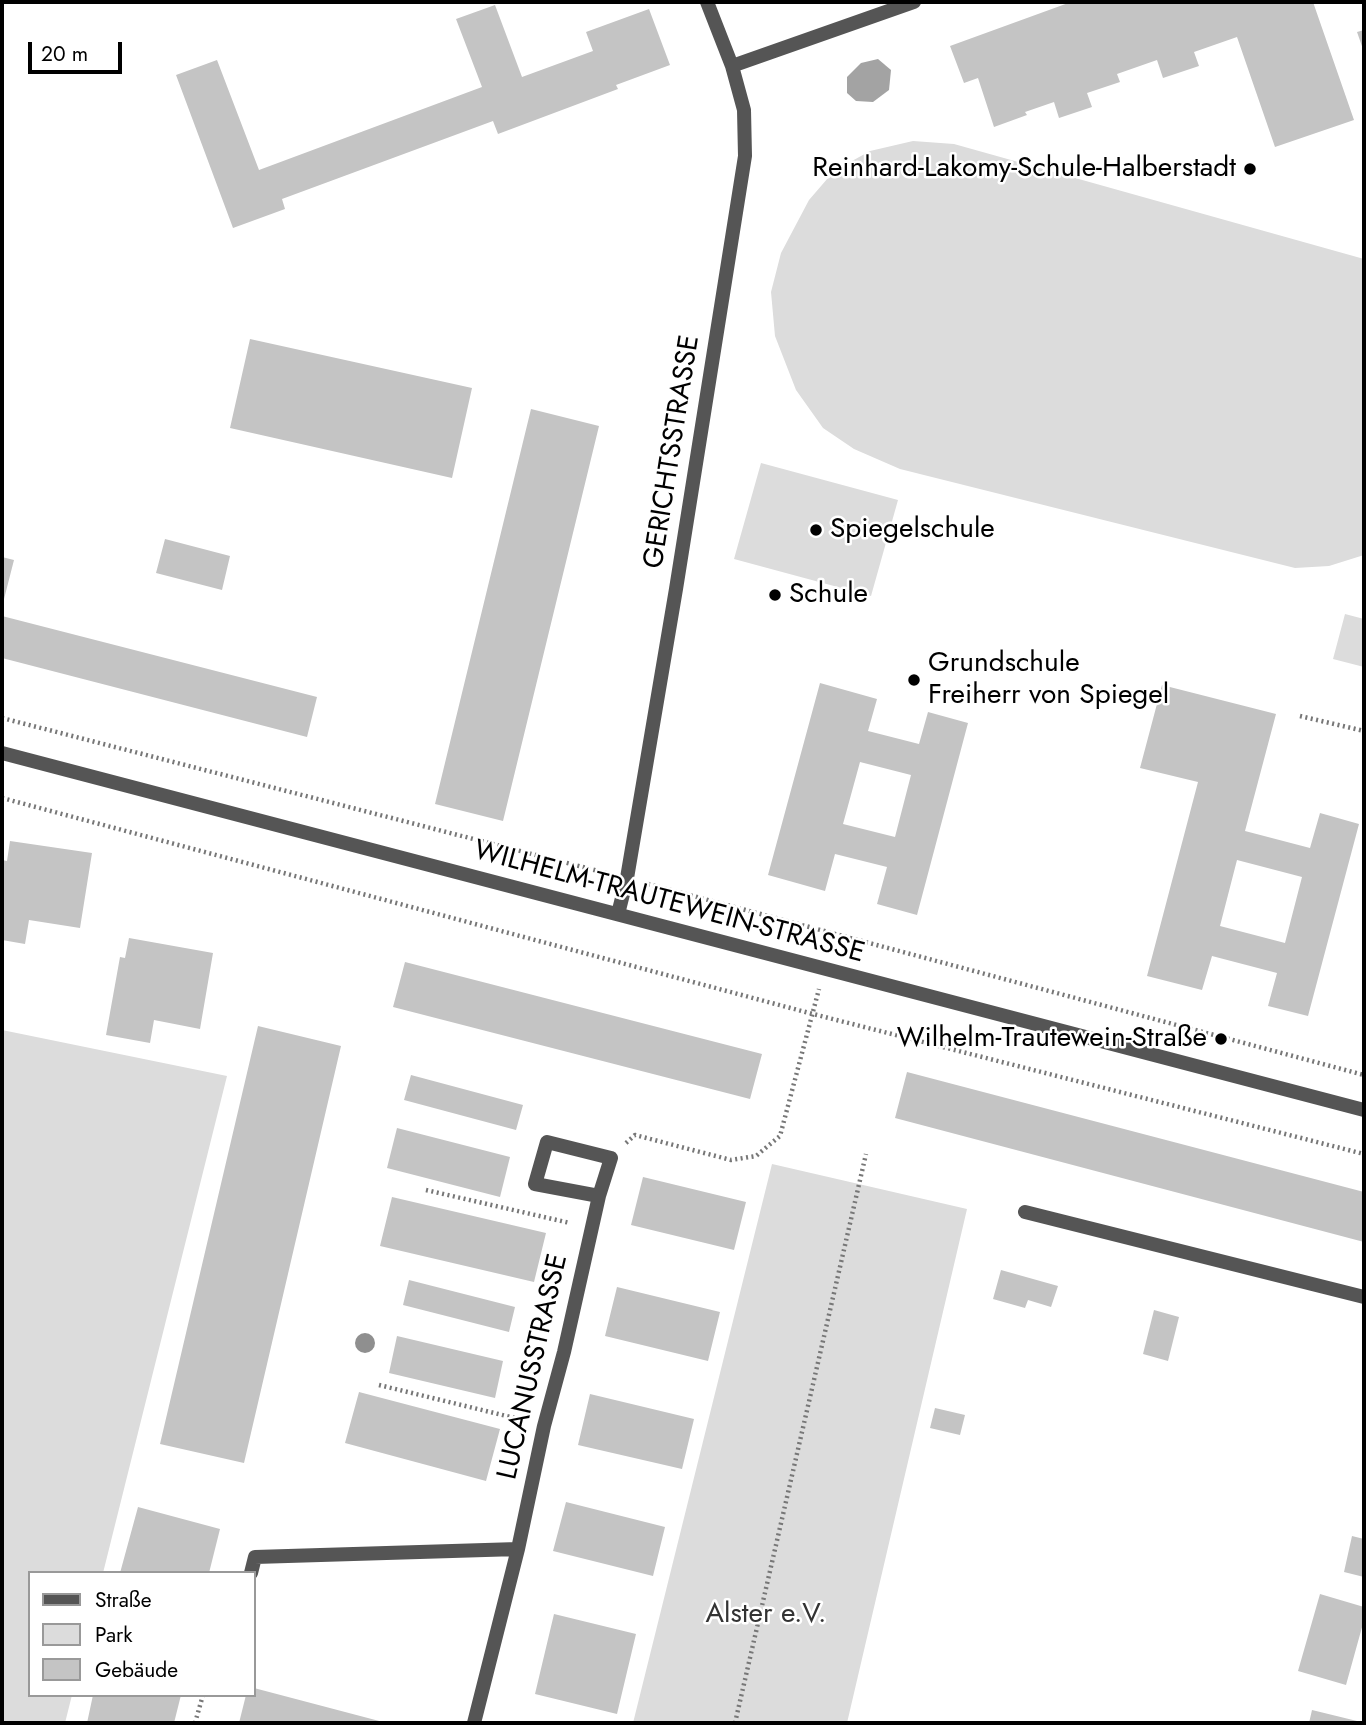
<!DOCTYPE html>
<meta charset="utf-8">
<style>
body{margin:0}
#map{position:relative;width:1366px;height:1725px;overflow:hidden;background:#fff;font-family:Jost,sans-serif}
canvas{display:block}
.frame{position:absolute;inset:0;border:4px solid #000;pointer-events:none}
.legend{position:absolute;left:28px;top:1571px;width:228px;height:126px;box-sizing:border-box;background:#fff;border:2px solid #999;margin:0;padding:9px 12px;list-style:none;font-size:21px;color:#000}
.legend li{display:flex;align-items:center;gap:14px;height:35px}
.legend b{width:35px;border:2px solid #999}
.scale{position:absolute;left:28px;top:42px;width:94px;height:32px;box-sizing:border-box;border:4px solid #000;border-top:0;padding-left:9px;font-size:21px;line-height:24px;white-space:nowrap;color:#000;-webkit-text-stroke:5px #fff;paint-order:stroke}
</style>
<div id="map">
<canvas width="1366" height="1725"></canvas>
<div class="frame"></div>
<ul class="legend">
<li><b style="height:9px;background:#555"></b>Straße</li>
<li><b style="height:19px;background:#dcdcdc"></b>Park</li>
<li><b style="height:19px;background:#c4c4c4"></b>Gebäude</li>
</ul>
<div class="scale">20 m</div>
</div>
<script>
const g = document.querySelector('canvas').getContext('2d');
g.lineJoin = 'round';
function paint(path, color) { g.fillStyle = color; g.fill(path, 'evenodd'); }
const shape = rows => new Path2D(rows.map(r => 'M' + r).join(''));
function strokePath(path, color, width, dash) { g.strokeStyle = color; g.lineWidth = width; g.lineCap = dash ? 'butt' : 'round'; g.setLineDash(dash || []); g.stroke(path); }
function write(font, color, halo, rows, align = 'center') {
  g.font = font + ' Jost,sans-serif'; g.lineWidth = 5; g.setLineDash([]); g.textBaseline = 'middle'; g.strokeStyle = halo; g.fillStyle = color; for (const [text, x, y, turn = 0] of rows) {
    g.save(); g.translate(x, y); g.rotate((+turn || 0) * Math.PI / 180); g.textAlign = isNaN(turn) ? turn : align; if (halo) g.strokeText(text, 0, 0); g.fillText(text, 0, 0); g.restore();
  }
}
paint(shape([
 [913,141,954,144,1364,259,1364,555,1329,566,1295,568,900,469,854,449,823,428,796,390,775,336,771,292,781,253,809,200,834,171,870,151],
 [761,463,898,500,871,596,734,559],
 [1345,614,1364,619,1364,667,1333,659],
 [2,1030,227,1076,103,1573,30,1573,30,1695,72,1695,65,1723,2,1723],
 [772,1164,967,1209,847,1723,633,1723]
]), '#dcdcdc');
paint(shape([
 [878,59,891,70,889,90,873,102,856,101,847,93,847,77,861,63]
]), '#a3a3a3');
paint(shape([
 [1071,2,1313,2,1354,120,1275,147,1237,37,1194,52,1199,66,1163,78,1157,60,1117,74,1120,82,1087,93,1092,107,1059,118,1054,102,1025,112,1027,115,994,127,978,78,964,83,950,46],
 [495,5,522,77,593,51,586,32,649,9,670,65,616,85,618,89,498,134,493,121,282,199,285,209,233,228,176,75,217,60,259,170,482,87,456,19],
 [1364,30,1364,52,1357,32],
 [250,339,472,388,452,478,230,428],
 [531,409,599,426,503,821,435,804],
 [165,539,230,556,222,590,156,573],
 [2,557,14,560,3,603,2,603],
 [2,616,317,697,307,737,2,658],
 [820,683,877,699,868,731,919,744,928,712,968,723,917,915,877,904,887,867,835,854,825,891,768,875],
 [860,762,911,775,895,837,843,824],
 [1162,685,1276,714,1245,831,1310,848,1320,813,1359,824,1308,1016,1268,1006,1277,973,1212,956,1202,990,1147,976,1198,782,1140,768],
 [1237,860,1302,877,1285,943,1220,926],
 [10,841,92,853,80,928,29,920,25,944,2,940,2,860,7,861],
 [129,938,213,953,200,1029,154,1020,150,1043,106,1035,120,957,125,958],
 [405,962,762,1054,750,1099,393,1007],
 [258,1026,341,1046,244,1463,160,1444],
 [907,1072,1364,1192,1364,1242,895,1118],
 [411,1075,523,1105,516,1130,404,1100],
 [397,1128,510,1157,500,1197,387,1168],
 [643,1177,746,1202,734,1250,631,1225],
 [392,1197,546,1233,534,1282,380,1246],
 [1001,1270,1058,1286,1051,1307,1028,1300,1025,1308,993,1299],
 [409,1280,515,1307,509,1332,403,1305],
 [617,1287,720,1312,708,1361,605,1336],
 [1154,1310,1179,1317,1168,1361,1143,1354],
 [397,1336,503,1361,495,1398,389,1373],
 [359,1392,500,1429,486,1481,345,1443],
 [590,1394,694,1419,682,1469,578,1445],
 [935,1408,965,1415,960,1435,930,1428],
 [566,1502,665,1527,653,1576,553,1551],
 [138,1507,220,1529,209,1573,120,1573],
 [1352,1536,1364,1539,1364,1577,1344,1572],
 [1320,1594,1364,1607,1364,1620,1346,1685,1298,1671],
 [554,1614,636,1634,617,1714,535,1694],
 [254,1688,383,1722,383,1723,239,1723,246,1695,254,1695],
 [93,1695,181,1695,174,1723,87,1723],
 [1312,1710,1357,1721,1356,1723,1309,1723]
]), '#c4c4c4');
strokePath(shape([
 [1300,716,1364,731],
 [2,718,606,873],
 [2,798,813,1014,1364,1154],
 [648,884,1364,1075],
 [626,1143,635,1135,731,1160,756,1156,780,1136,819,989],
 [426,1190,570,1223],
 [379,1385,523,1420],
 [195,1723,203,1695],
 [735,1723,866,1154]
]), '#777', 4.5, [2, 3.5]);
strokePath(shape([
 [1025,1212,1364,1297]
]), '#555', 14);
strokePath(shape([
 [732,66,914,2],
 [2,753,1364,1110],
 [618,914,627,878,676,589,745,156,744,110,732,66,707,2],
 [251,1573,255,1557,518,1549],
 [474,1723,518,1549,544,1426,564,1352,599,1196,611,1158,547,1142,535,1184,599,1196]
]), '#555', 14);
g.fillStyle = '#8f8f8f';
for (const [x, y] of [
 [365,1343]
]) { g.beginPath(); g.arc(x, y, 10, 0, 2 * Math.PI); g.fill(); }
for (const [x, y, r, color] of [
 [1250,169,7,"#000"],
 [816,530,7,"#000"],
 [775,595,7,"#000"],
 [914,680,7,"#000"],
 [1221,1039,7,"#000"]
]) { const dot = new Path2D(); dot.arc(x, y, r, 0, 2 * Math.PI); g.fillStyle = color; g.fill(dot); strokePath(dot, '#fff', 2.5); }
write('28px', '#000', '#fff', [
 ["Reinhard-Lakomy-Schule-Halberstadt",1236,169,"right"],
 ["Spiegelschule",830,530],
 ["Schule",789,595],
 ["Grundschule",928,664],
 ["Freiherr von Spiegel",928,696],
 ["Wilhelm-Trautewein-Straße",1207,1039,"right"]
], 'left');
write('28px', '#000', '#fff', [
 ["GERICHTSSTRASSE",673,452,-81],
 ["WILHELM-TRAUTEWEIN-STRASSE",669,903,15],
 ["LUCANUSSTRASSE",534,1367,-77]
]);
write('28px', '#333', '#fff', [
 ["Alster e.V.",766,1615]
]);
</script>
